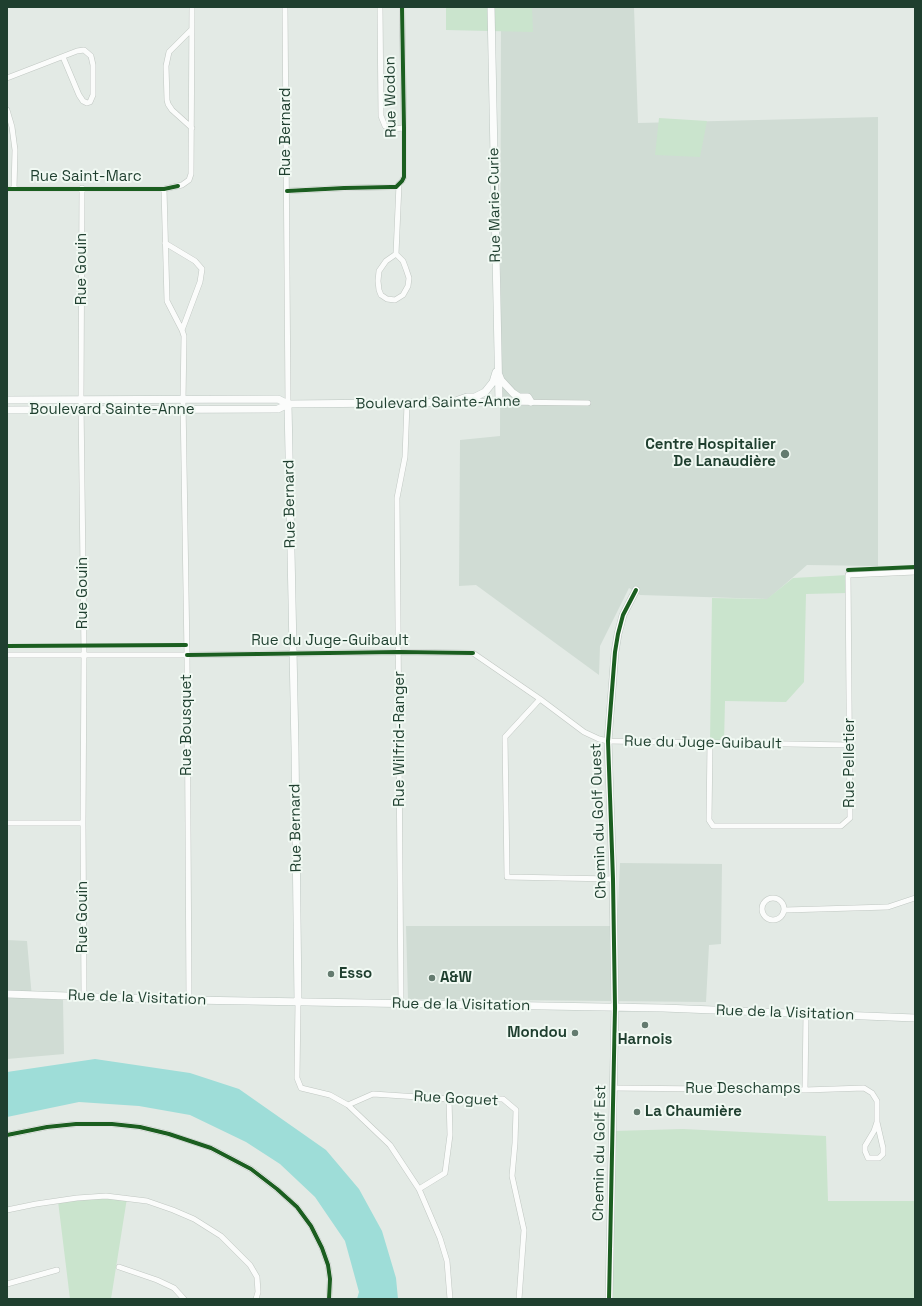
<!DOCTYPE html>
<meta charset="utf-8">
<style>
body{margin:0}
#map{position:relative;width:922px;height:1306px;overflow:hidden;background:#e3eae5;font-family:"Space Grotesk",sans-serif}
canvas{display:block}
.frame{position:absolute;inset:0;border:8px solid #1f3f2f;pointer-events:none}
</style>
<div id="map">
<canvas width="922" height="1306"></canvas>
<div class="frame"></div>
</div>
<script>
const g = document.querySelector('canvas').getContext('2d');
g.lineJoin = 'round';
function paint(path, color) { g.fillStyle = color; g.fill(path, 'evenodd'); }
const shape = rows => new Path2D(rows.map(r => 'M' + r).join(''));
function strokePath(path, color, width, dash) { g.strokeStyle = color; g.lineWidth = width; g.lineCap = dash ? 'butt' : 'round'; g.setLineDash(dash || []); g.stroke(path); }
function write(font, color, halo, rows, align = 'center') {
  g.font = font + ' "Space Grotesk",sans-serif'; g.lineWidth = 4; g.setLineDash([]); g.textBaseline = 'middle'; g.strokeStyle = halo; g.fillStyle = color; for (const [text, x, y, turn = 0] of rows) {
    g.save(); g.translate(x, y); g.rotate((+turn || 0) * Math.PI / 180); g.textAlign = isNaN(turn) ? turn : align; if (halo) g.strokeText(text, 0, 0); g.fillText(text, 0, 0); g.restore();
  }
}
paint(shape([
 [501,7,634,7,638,123,878,117,878,566,807,565,768,599,640,595,629,588,600,646,599,675,476,585,459,586,460,440,500,436],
 [620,863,722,864,721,944,709,945,706,1002,408,999,406,926,617,926],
 [7,940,27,941,32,998,63,1000,64,1054,7,1059]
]), '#d0dcd4');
paint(shape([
 [446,7,532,7,533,32,446,30],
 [659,118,707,121,700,157,655,155],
 [848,575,848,593,806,594,804,682,786,702,725,701,724,743,710,743,712,598,767,599,793,578],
 [683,1129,826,1136,828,1201,915,1201,915,1299,608,1299,613,1131],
 [77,1198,127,1198,111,1299,70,1299,58,1201]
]), '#cae4cd');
paint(shape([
 [95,1059,190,1073,239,1089,326,1150,359,1189,382,1231,396,1278,398,1299,357,1299,359,1292,345,1241,315,1197,280,1164,246,1142,190,1115,139,1106,79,1102,7,1117,7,1072]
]), '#9eddd8');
const street = shape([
 [285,7,288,404],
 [380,7,381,116,385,126,391,129,404,128],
 [191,30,169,52,166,66,167,100,168,104,172,110,192,128],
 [7,78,77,51,84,50,91,56,93,65,93,95,90,102,87,103,83,101,79,95,63,57],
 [7,110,12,127,15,150,14,189],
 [82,188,81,400,84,654,83,823,84,997],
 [7,189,164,189,182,185,189,180,191,174,192,7],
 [164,189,167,301,182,330,184,336,183,400,187,655,189,1000],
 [287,191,344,188,391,187,396,187,402,181,404,177,404,128,402,7],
 [165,243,195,261,202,269,200,282,182,330],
 [396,254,403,261,406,269,409,278,408,286,403,295,395,300,387,299,381,295,379,290,378,281,379,271,386,261,396,254],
 [396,254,399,184],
 [499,402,588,403],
 [7,655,187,655,399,652,473,653,540,699,584,732,599,739,608,741,850,745],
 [540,699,505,737,507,877,613,879],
 [710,743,709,820,713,826,841,826,850,818,848,575,915,572],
 [7,823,83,823],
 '762 909a11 11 0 1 1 22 0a11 11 0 1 1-22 0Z',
 [785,910,888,907,915,898],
 [298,1002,297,1078,301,1088,330,1095,348,1105,390,1145,419,1189,440,1238,447,1261,450,1299],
 [401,1004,397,498,405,457,407,404],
 [613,1088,805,1090,864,1088,872,1093,877,1101,877,1122,883,1148,883,1154,879,1158,868,1158,865,1151,865,1146,874,1131,877,1122],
 [805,1090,806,1013],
 [348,1105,373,1094,449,1099,503,1099,516,1110,515,1143,512,1176,524,1230,519,1299],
 [7,1135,47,1127,76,1124,112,1124,140,1127,169,1134,211,1148,251,1169,277,1189,297,1207,311,1226,322,1248,328,1265,330,1279,329,1299],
 [419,1189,445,1173,450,1135,449,1099],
 [7,1210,36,1204,77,1198,106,1196,147,1201,173,1210,194,1219,221,1236,250,1265,257,1277,258,1292,256,1299],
 [119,1267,157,1280,174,1288,184,1299],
 [7,1284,57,1270]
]);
const secondary = shape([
 [499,375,501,380,513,393,519,397,528,397,531,402],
 [7,400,278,399,288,404,499,402,491,7],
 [458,400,467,397,475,397,485,392,493,382,496,372],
 [288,404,295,748,298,1002],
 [7,410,278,409,288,404],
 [7,994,189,1000,663,1008,915,1018],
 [609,1299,615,1008,613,879,608,741,615,652,618,634,623,615,636,590]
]);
strokePath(street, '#c0c7c2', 6);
strokePath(secondary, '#bcc6c1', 8);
strokePath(street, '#fbfcfb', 5);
strokePath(secondary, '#fbfcfb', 7);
strokePath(shape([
 [7,189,164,189,178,186],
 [287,191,344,188,391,187,396,187,402,181,404,177,404,128,402,7],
 [848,570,915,567],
 [7,646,186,645],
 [187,655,399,652,473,653],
 [7,1135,47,1127,76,1124,112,1124,140,1127,169,1134,211,1148,251,1169,277,1189,297,1207,311,1226,322,1248,328,1265,330,1279,329,1299],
 [609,1299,615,1008,613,879,608,741,615,652,618,634,623,615,636,590]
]), '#1b5e20', 4);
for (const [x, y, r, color] of [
 [785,454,5,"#647b6f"],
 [331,974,4,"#647b6f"],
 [432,978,4,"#647b6f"],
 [645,1025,4,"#647b6f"],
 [575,1033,4,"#647b6f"],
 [637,1112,4,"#647b6f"]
]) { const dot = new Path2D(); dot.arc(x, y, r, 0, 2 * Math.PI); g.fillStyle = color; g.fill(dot); strokePath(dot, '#f1f9f3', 1.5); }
write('15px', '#1f3f2f', '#f1f9f3', [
 ["Rue Wodon",391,97,-91],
 ["Rue Bernard",286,132,-90],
 ["Rue Saint-Marc",86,177],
 ["Rue Marie-Curie",495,205,-91],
 ["Rue Gouin",82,269,-90],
 ["Boulevard Sainte-Anne",438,403,-1],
 ["Boulevard Sainte-Anne",112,410],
 ["Rue Bernard",290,504,-91],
 ["Rue Gouin",83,593,-90],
 ["Rue du Juge-Guibault",330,641],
 ["Rue Bousquet",187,725,-90],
 ["Rue Wilfrid-Ranger",400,739,-90],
 ["Rue du Juge-Guibault",703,743,1],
 ["Rue Pelletier",850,763,-90],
 ["Chemin du Golf Ouest",599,821,-92],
 ["Rue Bernard",296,828,-91],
 ["Rue Gouin",83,917,-90],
 ["Rue de la Visitation",137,998,2],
 ["Rue de la Visitation",461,1005,1],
 ["Rue de la Visitation",785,1013,2],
 ["Rue Deschamps",743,1089],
 ["Rue Goguet",456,1099,3],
 ["Chemin du Golf Est",600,1153,-89]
]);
write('bold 15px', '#1f3f2f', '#f1f9f3', [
 ["Centre Hospitalier",776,445,"right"],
 ["De Lanaudière",776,462,"right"],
 ["Esso",339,974],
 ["A&W",440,978],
 ["Mondou",567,1033,"right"],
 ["Harnois",645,1040,"center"],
 ["La Chaumière",645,1112]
], 'left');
</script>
